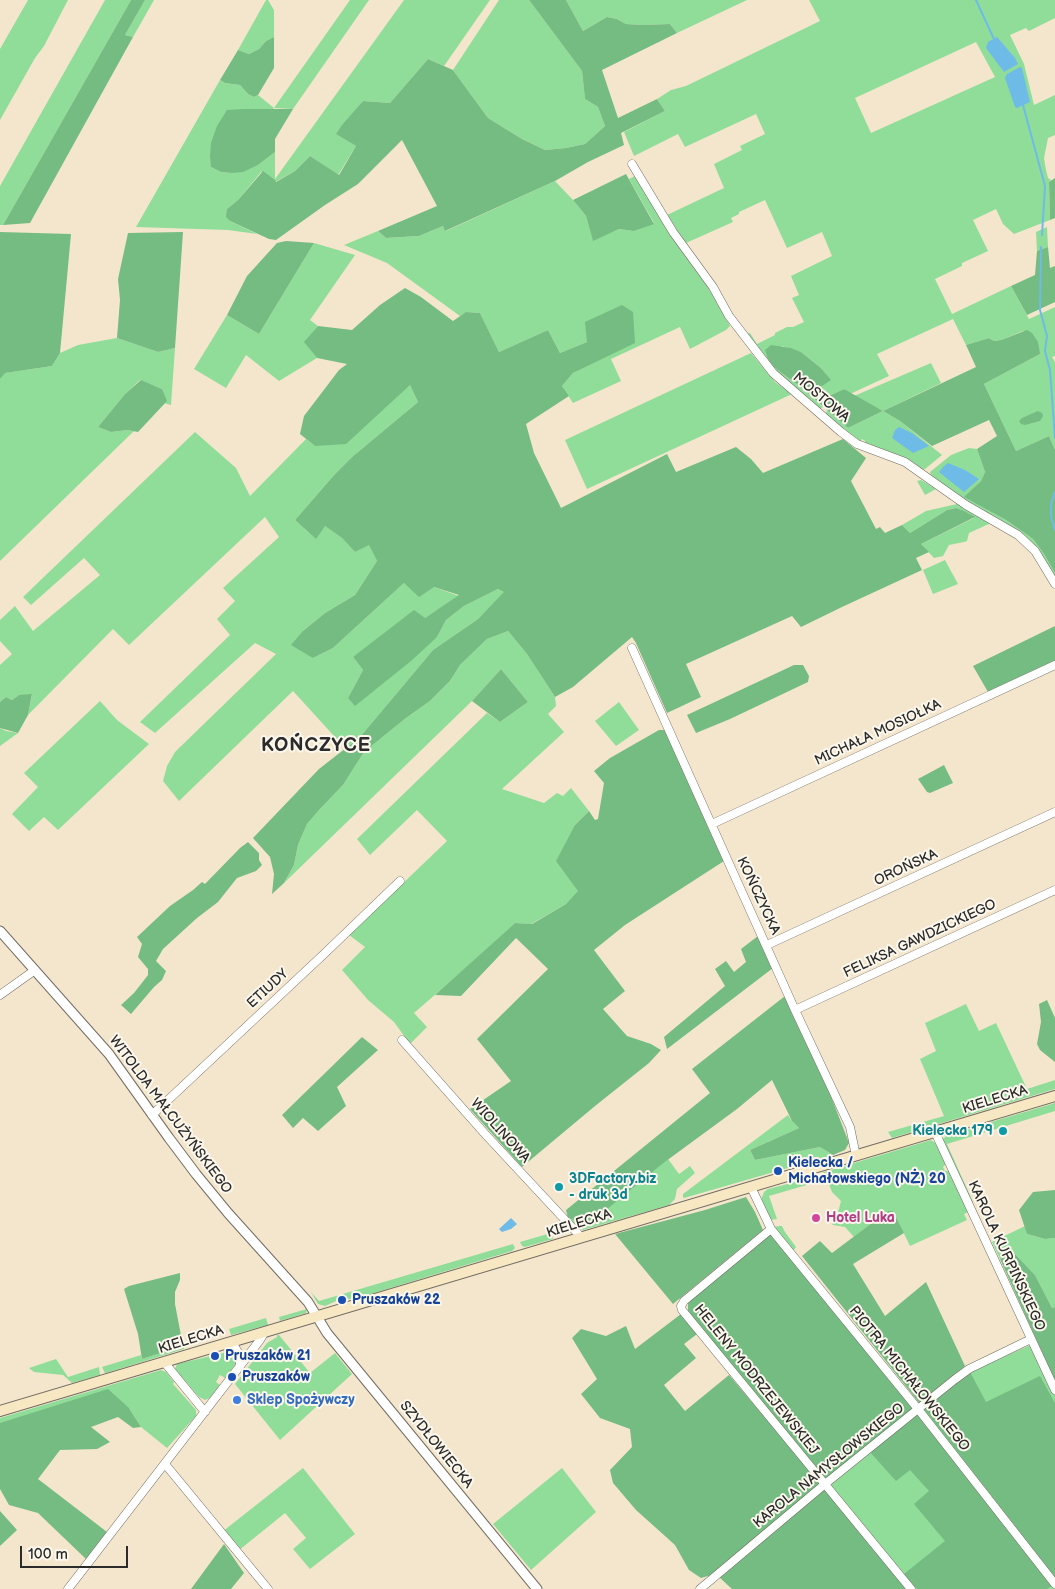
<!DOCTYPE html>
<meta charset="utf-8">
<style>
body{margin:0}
#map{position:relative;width:1055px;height:1589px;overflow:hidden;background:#f4e6cc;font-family:"Balsamiq Sans",sans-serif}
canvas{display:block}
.scale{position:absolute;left:20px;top:1546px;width:108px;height:22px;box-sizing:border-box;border:2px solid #2b2b2b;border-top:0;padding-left:6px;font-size:15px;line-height:18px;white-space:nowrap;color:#2b2b2b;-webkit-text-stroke:4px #fbf7ec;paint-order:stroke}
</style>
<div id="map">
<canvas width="1055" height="1589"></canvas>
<div class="scale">100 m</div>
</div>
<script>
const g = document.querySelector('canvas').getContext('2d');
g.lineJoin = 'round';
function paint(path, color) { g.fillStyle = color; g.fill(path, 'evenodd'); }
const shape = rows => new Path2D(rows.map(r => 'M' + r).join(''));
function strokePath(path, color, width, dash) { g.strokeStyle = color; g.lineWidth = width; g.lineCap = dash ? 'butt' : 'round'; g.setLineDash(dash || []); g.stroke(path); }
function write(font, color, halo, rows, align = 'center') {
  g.font = font + ' "Balsamiq Sans",sans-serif'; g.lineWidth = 4; g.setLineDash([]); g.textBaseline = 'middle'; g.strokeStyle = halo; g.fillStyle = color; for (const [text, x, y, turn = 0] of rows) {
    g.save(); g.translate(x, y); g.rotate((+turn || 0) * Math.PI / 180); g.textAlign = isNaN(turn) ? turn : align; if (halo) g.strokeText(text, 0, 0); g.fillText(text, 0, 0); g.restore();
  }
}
paint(shape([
 [28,0,68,0,44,46,35,58,0,120,0,49],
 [105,0,131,0,3,225,0,225,0,186],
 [145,0,154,0,133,37,125,35],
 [266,0,268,0,274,10,274,37,266,41,259,49,249,54,238,50],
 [350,0,369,0,293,109,274,108,211,167,221,172,231,173,258,165,275,152,275,179,404,0,490,0,444,66,428,59,390,103,363,101,337,134,356,146,338,175,310,156,295,171,275,182,261,172,238,200,227,209,230,221,257,234,228,230,136,227,220,80,225,83,240,85,248,94,254,97,258,95,274,108],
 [499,0,529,0,582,71,585,99,598,107,605,126,585,144,566,148,545,150,522,139,488,118,453,70],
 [566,0,747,0,677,33,670,24,643,25,626,24,617,19,607,17,583,31],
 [809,0,1055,0,1055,18,1029,31,1026,28,1010,35,1024,64,1034,105,1055,95,1055,135,1048,138,1044,158,1046,170,1048,178,1051,180,1049,182,1050,220,1014,234,1003,224,996,209,973,220,988,251,962,263,962,266,935,279,952,314,1011,286,1029,319,1055,307,1055,356,1052,357,1055,362,1055,450,1049,436,1016,451,984,384,1040,354,1023,331,1001,340,994,341,989,338,966,345,953,319,877,354,889,376,850,394,844,389,820,400,813,392,828,377,821,368,801,352,782,346,775,368,803,389,823,407,820,409,775,372,747,334,750,333,757,344,775,335,775,333,787,327,793,327,804,322,792,298,799,295,791,276,832,256,822,232,787,248,765,200,739,212,739,214,731,218,733,222,686,243,667,215,724,188,714,164,742,150,740,146,765,134,756,114,685,147,678,134,634,156,624,132,665,111,657,99,671,90,686,86,820,21],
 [976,42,995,77,871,133,855,98],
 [635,176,715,298,730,326,726,330,690,349,680,327,611,359,621,381,573,403,562,386,573,373,598,360,587,342,560,353,548,330,499,352,480,313,467,312,460,316,387,263,344,245,378,231,386,238,419,236,443,226,446,231,555,181,573,200,586,216,593,240,619,229,634,231,654,223,629,179],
 [1047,227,1048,247,1037,251,1036,232],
 [314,243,355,255,310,320,318,326,305,342,317,358,279,381,246,355,226,388,194,369,227,315,259,334],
 [117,338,158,352,175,348,171,405,164,403,162,389,140,380,125,394,98,427,111,432,128,430,134,431,0,561,0,379,4,373,52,366,60,353,78,345],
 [751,353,775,382,792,394,587,489,565,440],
 [931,363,941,383,883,411,900,421,942,455,925,469,921,470,865,445,865,441,862,439,860,442,826,414,827,410,848,428,883,411,854,396],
 [410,385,418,402,352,457,335,474,295,520,315,538,324,525,342,538,355,552,369,544,377,561,355,595,325,613,303,631,313,658,333,648,404,583,434,587,459,596,425,618,353,657,363,670,348,698,437,637,446,620,464,606,498,589,505,592,478,619,433,650,360,737,345,748,293,691,179,801,163,781,167,766,175,752,276,654,255,643,155,733,140,722,230,635,217,619,235,601,223,588,279,537,265,517,129,645,113,629,28,715,32,695,19,695,12,700,6,697,0,702,0,665,12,654,0,641,0,620,15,606,33,631,100,575,84,558,31,605,23,597,195,432,236,468,250,496,306,439,315,446],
 [969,448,977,449,985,472,981,481,965,497,1006,520,1033,539,1044,554,1055,573,1055,577,1038,550,958,496,931,475,930,472,951,455],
 [921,480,936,489,925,495,917,481],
 [957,504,961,505,991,523,969,533,967,541,964,542,949,545,943,556,934,558,921,544,974,518,956,508,947,510,910,533,902,525,926,511],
 [945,560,958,584,933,594,923,570],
 [508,631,527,654,555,697,556,706,548,714,564,732,502,789,544,803,557,793,563,796,571,788,589,811,575,825,579,891,566,904,531,924,515,923,460,973,414,1013,427,1027,410,1044,394,1022,368,1000,342,970,365,947,349,935,447,841,417,810,370,855,357,839,487,713,500,722,528,702,501,669,472,701,284,883,294,865,298,845,307,824,320,809,343,785,364,752,406,718,430,701,450,681,460,665,487,639],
 [100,701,117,720,149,744,58,830,44,817,29,831,12,814,38,787,24,773],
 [619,702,639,730,616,746,595,721],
 [0,728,6,731,18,733,0,746],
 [966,1004,979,1031,996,1023,1027,1089,1055,1080,1055,1089,892,1138,888,1132,944,1116,920,1059,936,1051,925,1023],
 [1055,1103,1055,1111,947,1144,973,1202,971,1202,942,1140,947,1135],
 [788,1115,792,1121,799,1128,750,1150,755,1160,820,1147,833,1155,684,1198,683,1197,683,1194],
 [931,1140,935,1143,939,1150,946,1164,943,1167,945,1171,949,1171,968,1212,964,1214,967,1220,910,1246,893,1211,888,1211,854,1237,845,1227,833,1225,832,1224,836,1220,841,1201,832,1192,827,1179,769,1196,777,1219,770,1220,761,1200,764,1192,768,1189,819,1176,824,1172],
 [668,1159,679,1174,690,1166,695,1173,677,1189,675,1199,669,1205,583,1230,576,1227,568,1218],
 [779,1226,782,1226,785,1232,796,1247,793,1251,774,1227],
 [1025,1226,1027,1234,1045,1239,1055,1238,1055,1307,1052,1308,1035,1275,1014,1253,1000,1259,992,1242],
 [551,1233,553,1239,525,1247,522,1246,520,1242],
 [513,1244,515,1248,512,1251,364,1296,344,1300,343,1298,325,1306,318,1304,311,1292,319,1301],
 [307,1309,306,1313,280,1321,279,1317],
 [266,1318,268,1325,231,1335,229,1329],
 [277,1335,279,1335,310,1373,335,1353,352,1374,280,1440,235,1384,267,1343,277,1337],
 [1037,1342,1055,1381,1055,1589,914,1589,831,1487,832,1484,970,1372],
 [183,1346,184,1349,106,1373,105,1373,102,1367,141,1355,142,1359],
 [232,1348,236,1351,238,1361,225,1378,220,1375,216,1382,220,1385,210,1398,205,1400,199,1397,175,1369,177,1364,223,1353],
 [56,1359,68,1377,99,1367,100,1375,72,1383,63,1375,34,1372,29,1368],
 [161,1370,166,1372,174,1382,173,1384,196,1410,196,1416,167,1448,141,1427,129,1408,0,1423,0,1418],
 [303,1468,355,1534,310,1569,293,1549,306,1538,285,1513,238,1551,222,1532],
 [562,1468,596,1512,531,1570,493,1524]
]), '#90dd9a');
paint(shape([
 [131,0,145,0,125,35,133,37,30,223,3,225],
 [529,0,566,0,583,31,607,17,617,19,626,24,643,25,670,24,677,33,602,70,618,118,657,99,665,111,621,133,624,145,588,162,555,181,445,231,443,226,419,236,386,238,378,231,437,206,402,140,358,184,325,205,276,240,269,239,230,221,226,217,227,209,238,200,263,171,275,180,276,182,295,171,310,156,339,175,356,146,336,134,342,125,363,101,390,103,428,59,453,70,488,118,522,139,545,150,566,148,585,144,605,126,598,107,585,99,582,71],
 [274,37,274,68,258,95,254,97,248,94,240,85,225,83,220,80,238,50,249,54,259,49,266,41],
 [244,109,293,109,275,139,275,152,258,165,243,172,231,173,221,172,211,167,210,156,211,143,217,126,227,110],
 [626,174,654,224,634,231,619,229,593,241,586,216,573,200],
 [1055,178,1055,218,1050,220,1049,182],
 [0,232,71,234,60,353,52,366,5,373,0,379],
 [183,232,175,348,158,352,117,338,120,300,118,279,128,233],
 [286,241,314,243,259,334,227,315,247,276,277,243],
 [1048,247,1050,268,1055,266,1055,302,1027,315,1011,286,1035,275,1037,251],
 [405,288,421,297,453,321,466,312,480,313,499,352,548,330,560,353,587,342,585,322,622,305,633,312,635,343,573,373,562,386,569,396,526,424,534,453,561,508,667,454,676,472,736,447,751,459,763,473,843,439,866,458,851,481,876,529,880,527,885,533,902,525,910,533,947,510,956,508,964,511,975,517,921,544,929,552,916,558,922,570,842,607,801,627,792,616,686,664,701,697,667,713,636,643,632,637,573,687,555,697,527,654,508,631,487,639,460,665,450,681,430,701,406,718,364,752,343,785,320,809,307,824,298,845,294,865,284,883,272,894,274,874,270,857,253,838,319,769,360,737,433,650,478,619,504,592,498,589,464,606,446,620,437,637,411,661,355,706,348,698,363,670,353,657,414,610,425,618,459,595,434,587,419,597,404,583,333,648,313,658,291,645,303,631,325,613,355,595,377,561,369,545,355,552,342,538,325,526,316,539,295,520,335,474,352,457,418,402,410,385,346,444,315,446,300,434,304,416,339,370,347,364,317,358,304,342,318,326,352,330,380,305],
 [1027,330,1032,333,1038,342,1040,354,984,384,1016,451,1049,436,1055,450,1055,573,1044,554,1033,539,1006,520,964,497,981,481,985,472,977,449,997,436,989,420,932,446,900,421,883,411,848,428,803,389,775,368,768,359,765,350,771,345,791,348,801,352,821,368,831,380,813,392,820,400,844,389,883,411,976,367,966,345,989,338,994,341,1001,340],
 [141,380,162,389,167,401,138,432,128,430,111,432,98,427,125,394],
 [1038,411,1042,413,1043,416,1040,421,1025,425,1021,424,1019,421,1022,418],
 [1055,626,1055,661,988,692,973,666],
 [794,665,803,665,809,676,808,682,730,719,696,733,687,715],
 [501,669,528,702,500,722,472,701],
 [32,694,28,715,18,733,0,728,0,702,6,697,12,700,19,695],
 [659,730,665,730,724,861,625,925,594,950,625,991,603,1009,627,1036,651,1044,661,1050,649,1063,595,1106,522,1167,470,1109,511,1081,477,1039,548,969,516,938,461,996,435,995,515,923,532,924,566,904,578,891,556,861,575,825,589,811,595,820,598,819,604,783,594,771,610,758],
 [944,765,953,783,930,793,927,792,918,779],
 [248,842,259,853,259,860,262,865,256,871,237,878,218,902,197,918,163,949,156,961,166,971,162,980,154,987,131,1014,121,1005,134,993,148,975,148,969,138,957,142,944,137,937,170,906,193,890,202,882,205,884,240,848],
 [758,936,773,968,667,1049,664,1037,725,986,715,969,726,961,734,972,746,962,741,949],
 [785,996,827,1086,849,1143,845,1150,833,1155,820,1147,755,1160,750,1150,799,1128,792,1121,772,1080,737,1109,662,1164,589,1224,568,1218,566,1210,710,1093,692,1069],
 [1047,1000,1055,1018,1055,1062,1040,1050,1037,1044,1041,1022,1039,1004],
 [362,1037,378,1050,337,1087,346,1106,318,1131,303,1118,293,1128,282,1115],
 [1055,1190,1055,1238,1045,1239,1027,1234,1019,1210,1033,1192],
 [746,1197,755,1212,763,1230,673,1304,615,1234,705,1210],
 [888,1211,893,1211,904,1233,853,1264,885,1316,926,1282,965,1366,920,1404,802,1256,820,1241,832,1253],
 [771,1232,914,1409,826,1479,688,1312,688,1303],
 [1014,1253,1035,1275,1052,1308,1055,1307,1055,1381,1000,1259],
 [180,1273,180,1280,175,1292,175,1304,183,1346,142,1359,138,1334,124,1289,129,1286],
 [681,1314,697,1334,684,1344,696,1358,664,1385,685,1411,729,1375,821,1484,715,1574,701,1578,689,1570,675,1545,636,1510,613,1483,610,1470,632,1447,630,1429,600,1418,581,1394,597,1379,572,1338,581,1329,606,1336,626,1326,635,1349],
 [970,1372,986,1402,1040,1376,1055,1403,1055,1577,924,1409,966,1374],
 [108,1389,129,1408,141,1427,133,1428,118,1417,91,1427,110,1442,97,1449,60,1450,38,1479,107,1532,86,1559,38,1513,9,1505,0,1489,0,1423],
 [917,1414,1052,1586,1047,1589,917,1589,904,1574,945,1541,914,1504,929,1491,910,1470,896,1481,870,1452],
 [824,1488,908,1589,732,1589,719,1577],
 [0,1511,17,1530,0,1546],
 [224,1544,244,1573,231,1589,191,1589]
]), '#74bc82');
paint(shape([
 [997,37,1015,58,1018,64,1004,72,986,48,988,42],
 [1020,67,1022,68,1030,102,1017,108,1015,107,1005,78,1007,74],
 [899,427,912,433,929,446,913,453,892,438,895,430],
 [948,463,965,470,979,479,964,492,939,472,944,466],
 [511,1218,517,1224,511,1229,502,1232,499,1229]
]), '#6ebbe8');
strokePath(shape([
 [976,0,994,39],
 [1023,105,1045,186,1042,235],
 [1041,247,1040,310,1047,336,1045,351,1050,370,1055,438],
 [1055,492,1051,504,1051,516,1055,530]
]), '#6ebbe8', 2);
const minor = shape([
 [632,164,673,232,713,287,729,316,773,373,841,432,857,444,905,462,966,505,1018,535,1035,551,1055,584],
 [632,648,795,1010,850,1127,856,1156],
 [712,824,1055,665],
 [767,945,1055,812],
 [0,995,35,970],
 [795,1010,1055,890],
 [402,1040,486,1135,581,1237],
 [152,1115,324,954,400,881],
 [935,1132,1055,1390],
 [751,1187,771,1229,918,1409,1055,1584],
 [771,1229,684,1301,681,1306,682,1310,911,1589],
 [232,1342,239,1354,240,1366],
 [164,1362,205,1412],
 [165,1464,268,1589],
 [68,1589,260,1340,264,1333],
 [700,1589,825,1484,954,1380,969,1369,1031,1339]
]);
const tertiary = shape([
 [0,931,109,1054,169,1138,196,1174,228,1213,308,1302,327,1333,537,1589]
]);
const secondary = shape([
 [0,1411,1055,1096]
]);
strokePath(minor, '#716c63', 9);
strokePath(tertiary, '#716c63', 11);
strokePath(secondary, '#716c63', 12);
strokePath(minor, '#fff', 8);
strokePath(tertiary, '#fff', 9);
strokePath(secondary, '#f7e8c3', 10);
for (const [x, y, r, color] of [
 [1003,1131,5,"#0f9aa8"],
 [778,1171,5,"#1a4fb4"],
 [559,1187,5,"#0f9aa8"],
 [816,1218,5,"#d1479c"],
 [342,1300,5,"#1a4fb4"],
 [215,1356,5,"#1a4fb4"],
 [232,1377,5,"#1a4fb4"],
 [237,1400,5,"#3f7fe0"]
]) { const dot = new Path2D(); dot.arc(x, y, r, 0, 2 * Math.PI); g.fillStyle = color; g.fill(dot); strokePath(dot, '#fbf7ec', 2); }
write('14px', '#2b2b2b', '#fbf7ec', [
 ["MOSTOWA",821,398,40],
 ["MICHAŁA MOSIOŁKA",878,733,-25],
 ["OROŃSKA",906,868,-25],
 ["KOŃCZYCKA",758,896,65],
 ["FELIKSA GAWDZICKIEGO",920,939,-25],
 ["ETIUDY",268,989,-43],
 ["KIELECKA",995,1100,-17],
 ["WITOLDA MAŁCUŻYŃSKIEGO",170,1115,53],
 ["WIOLINOWA",500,1131,48],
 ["KIELECKA",579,1224,-17],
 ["KAROLA KURPIŃSKIEGO",1006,1256,65],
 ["KIELECKA",191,1340,-17],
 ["PIOTRA MICHAŁOWSKIEGO",909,1379,51],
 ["HELENY MODRZEJEWSKIEJ",756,1380,51],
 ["SZYDŁOWIECKA",436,1445,51],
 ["KAROLA NAMYSŁOWSKIEGO",829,1466,-39]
]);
write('bold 14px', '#0d838f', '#fbf7ec', [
 ["Kielecka 179",993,1131],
 ["3DFactory.biz",569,1179,"left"],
 ["- druk 3d",569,1195,"left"]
], 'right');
write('bold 14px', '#164399', '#fbf7ec', [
 ["Kielecka /",788,1163],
 ["Michałowskiego (NŻ) 20",788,1179],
 ["Pruszaków 22",352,1300],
 ["Pruszaków 21",225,1356],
 ["Pruszaków",242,1377]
], 'left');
write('bold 14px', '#b23c85', '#fbf7ec', [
 ["Hotel Luka",826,1218]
], 'left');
write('bold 14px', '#366cbe', '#fbf7ec', [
 ["Sklep Spożywczy",247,1400]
], 'left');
g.letterSpacing = '1px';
write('bold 19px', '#2b2b2b', '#fbf7ec', [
 ["KOŃCZYCE",316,746]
]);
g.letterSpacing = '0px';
</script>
